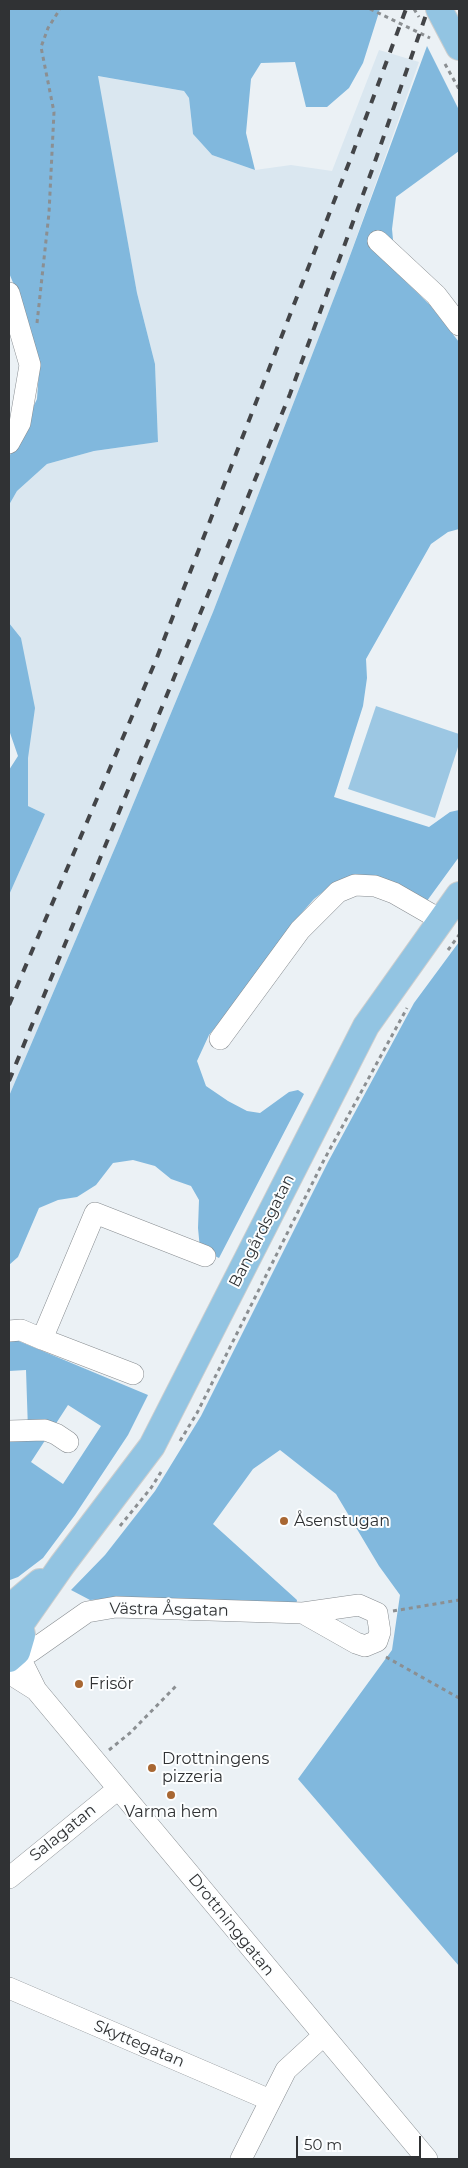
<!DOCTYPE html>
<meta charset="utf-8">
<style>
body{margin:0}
#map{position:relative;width:468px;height:2168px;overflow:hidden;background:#ebf1f5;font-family:Montserrat,sans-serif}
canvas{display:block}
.frame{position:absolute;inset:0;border:10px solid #303234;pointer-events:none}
.scale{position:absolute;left:296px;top:2136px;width:125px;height:22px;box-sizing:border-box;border:2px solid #303234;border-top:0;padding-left:6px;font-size:15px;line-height:18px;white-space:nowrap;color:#303234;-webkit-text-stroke:4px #fcfeff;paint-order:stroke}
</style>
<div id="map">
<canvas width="468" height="2168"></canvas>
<div class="frame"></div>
<div class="scale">50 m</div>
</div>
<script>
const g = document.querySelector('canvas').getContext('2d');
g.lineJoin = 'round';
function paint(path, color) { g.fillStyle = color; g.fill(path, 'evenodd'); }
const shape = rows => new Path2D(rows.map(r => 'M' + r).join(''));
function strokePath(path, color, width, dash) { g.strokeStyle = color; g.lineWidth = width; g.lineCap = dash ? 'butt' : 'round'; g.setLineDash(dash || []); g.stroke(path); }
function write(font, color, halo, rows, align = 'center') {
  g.font = font + ' Montserrat,sans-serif'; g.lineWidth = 4; g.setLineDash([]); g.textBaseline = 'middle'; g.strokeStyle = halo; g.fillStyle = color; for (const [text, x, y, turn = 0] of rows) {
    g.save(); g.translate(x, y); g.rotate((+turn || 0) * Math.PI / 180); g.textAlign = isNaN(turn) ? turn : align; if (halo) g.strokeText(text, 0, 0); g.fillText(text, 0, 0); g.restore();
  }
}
paint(shape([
 [379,50,419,62,344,272,213,612,117,843,9,1096,9,895,45,814,28,806,28,758,21,638,9,623,9,505,17,491,47,464,94,451,158,442,155,364,137,293,97,76,184,91,189,98,193,134,212,155,255,170,291,165,332,171]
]), '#dae7f0');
paint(shape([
 [376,706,459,734,459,744,435,818,348,789]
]), '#9cc7e3');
paint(shape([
 [9,9,380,9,363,63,349,88,327,107,306,107,295,62,261,63,251,79,246,133,255,170,212,155,193,134,189,98,184,91,98,76,137,293,155,364,158,442,94,451,47,464,17,491,9,505,9,457,37,399,39,370,17,292,9,273],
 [427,46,459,110,459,151,396,197,392,229,396,272,430,305,459,342,459,529,448,532,431,544,366,659,367,678,363,706,334,797,429,827,450,812,459,810,459,857,424,905,333,884,314,899,292,924,259,974,209,1035,197,1061,206,1086,228,1101,247,1111,260,1113,289,1092,298,1090,304,1094,219,1258,200,1249,198,1228,199,1200,191,1186,171,1179,155,1166,133,1160,113,1163,96,1185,77,1197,58,1200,39,1208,18,1257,9,1265,9,1096,117,843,213,612,344,272],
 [9,623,21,638,35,708,28,758,28,806,45,814,9,895,9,770,18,756,9,730],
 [459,942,459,1966,298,1779,392,1650,400,1595,379,1566,336,1494,280,1450,253,1469,213,1524,297,1600,296,1606,132,1597,90,1600,71,1590,105,1555,155,1491,201,1416,328,1162,414,1003],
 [9,1337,148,1395,128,1435,75,1515,43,1558,18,1577,10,1580,9,1431,28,1430,26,1370,9,1371],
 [68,1405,101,1426,63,1484,31,1462]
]), '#81b8dd');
const minor = shape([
 [378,241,436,295,459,325],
 [9,293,30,365,20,423,9,443],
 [220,1039,300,930,338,892,355,885,375,886,394,893,441,920],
 [9,1331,21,1330,42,1339,95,1213,205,1256],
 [42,1339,133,1374],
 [9,1431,45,1430,56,1434,68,1442],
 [303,1613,359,1605,377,1613,380,1632,377,1641,365,1646,356,1643,303,1613,116,1607,87,1612,30,1652,17,1652,36,1690,427,2159],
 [9,1673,36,1690],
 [9,1878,118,1789],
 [9,1988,270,2100],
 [241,2159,286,2070,323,2036]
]);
const major = shape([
 [439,9,459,47],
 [9,1608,40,1582],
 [20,1625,62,1565,152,1446,366,1026,459,895],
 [9,1659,17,1652,22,1635,20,1625,9,1612]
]);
strokePath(minor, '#878c90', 22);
strokePath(major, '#cdcece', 28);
strokePath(shape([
 [370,9,430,38],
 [414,9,419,17],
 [445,64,459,89],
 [37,323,49,213,54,112,41,47,48,28,60,9],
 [448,950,459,935],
 [180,1441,197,1413,324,1160,407,1008],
 [120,1526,151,1488,161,1472],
 [393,1611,459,1600],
 [386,1657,459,1698],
 [109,1750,130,1733,177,1685]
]), '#8b8f92', 3, [4, 4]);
strokePath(minor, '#fff', 21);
strokePath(major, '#92c4e2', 26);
strokePath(shape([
 [9,1005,156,660,352,155,406,9],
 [9,1081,290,394,372,170,428,9]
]), '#434548', 4, [9, 9]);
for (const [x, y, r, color] of [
 [284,1521,5,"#a86732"],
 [79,1684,5,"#a86732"],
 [152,1768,5,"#a86732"],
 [171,1795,5,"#a86732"]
]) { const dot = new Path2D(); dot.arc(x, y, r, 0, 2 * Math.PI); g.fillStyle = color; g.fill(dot); strokePath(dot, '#fcfeff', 2); }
write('16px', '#303234', '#fcfeff', [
 ["Bangårdsgatan",262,1231,-63],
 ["Västra Åsgatan",169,1610,1],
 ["Salagatan",63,1833,-39],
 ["Drottninggatan",231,1925,51],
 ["Skyttegatan",139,2044,23]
]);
write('16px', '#303234', '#fcfeff', [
 ["Åsenstugan",294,1521],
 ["Frisör",89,1684],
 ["Drottningens",162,1759],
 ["pizzeria",162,1777],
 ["Varma hem",171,1812,"center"]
], 'left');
</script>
